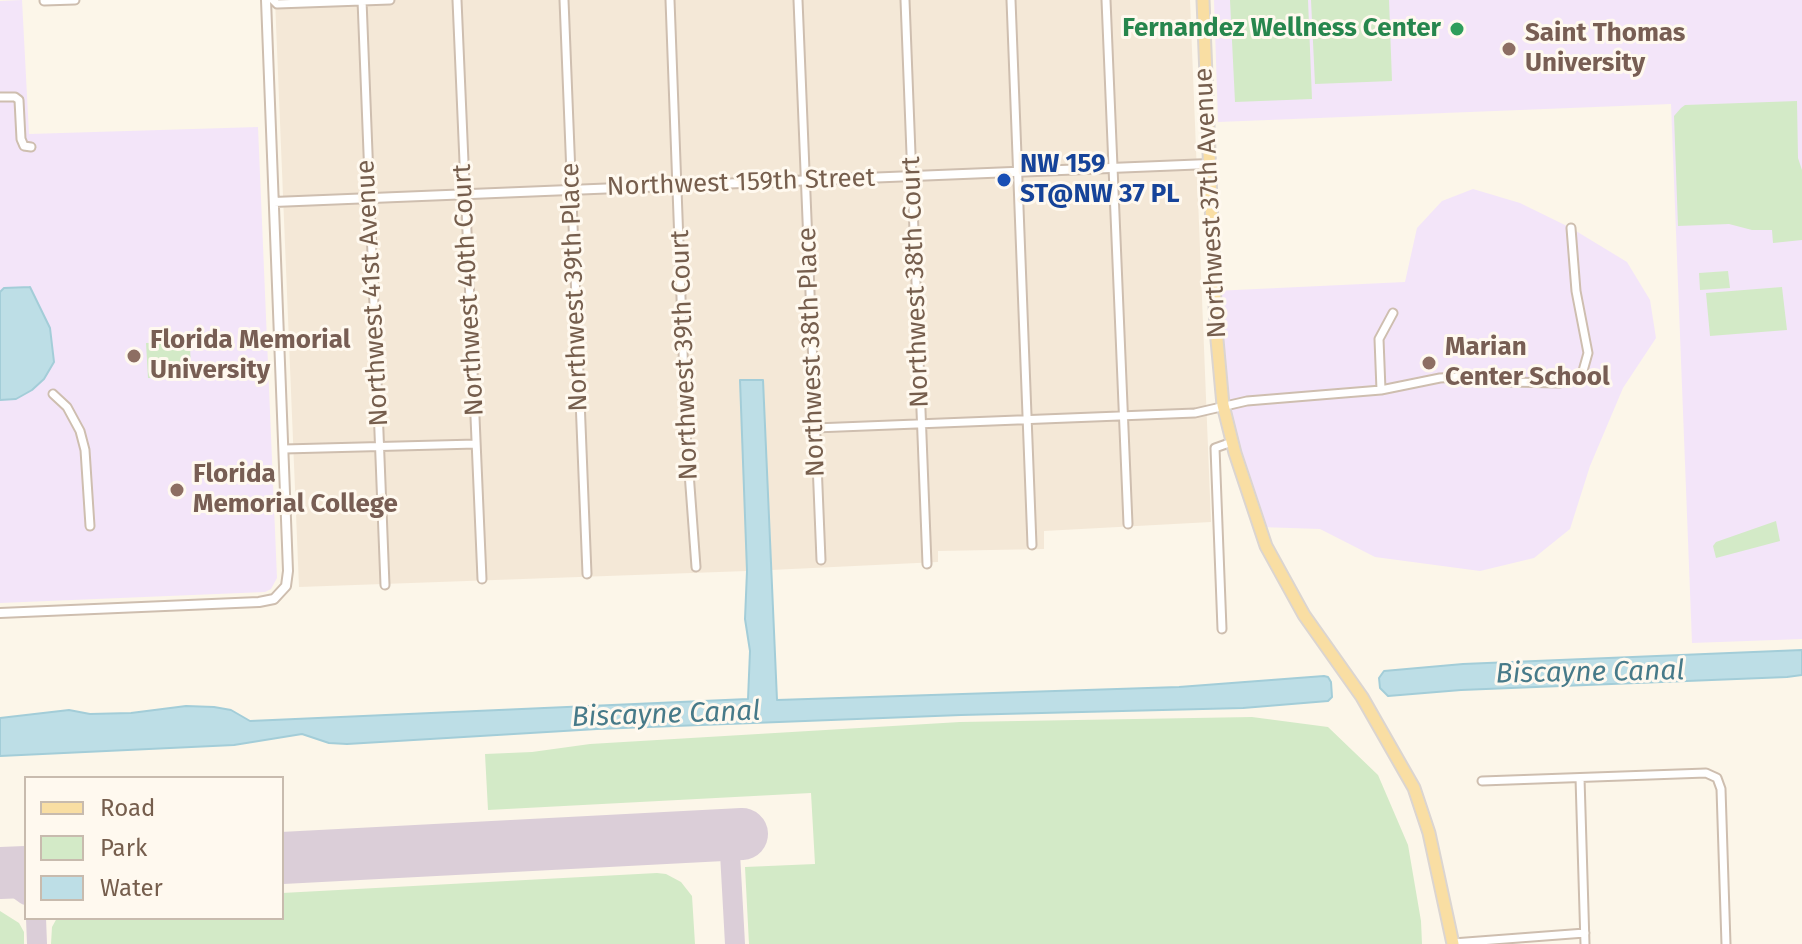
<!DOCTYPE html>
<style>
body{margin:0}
#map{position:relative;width:1802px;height:944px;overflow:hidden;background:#fcf6e9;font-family:"Fira Sans",sans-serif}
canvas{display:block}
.legend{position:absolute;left:24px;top:776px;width:260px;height:144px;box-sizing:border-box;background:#fff9ef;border:2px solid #c8bbae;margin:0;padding:10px 14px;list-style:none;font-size:24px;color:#765e4d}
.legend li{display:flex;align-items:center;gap:16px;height:40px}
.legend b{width:40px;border:2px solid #c8bbae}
</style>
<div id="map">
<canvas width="1802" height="944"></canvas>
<ul class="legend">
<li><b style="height:10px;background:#f9dea3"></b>Road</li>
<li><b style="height:22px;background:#d3eac7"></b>Park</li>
<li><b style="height:22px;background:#bddee6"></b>Water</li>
</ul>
</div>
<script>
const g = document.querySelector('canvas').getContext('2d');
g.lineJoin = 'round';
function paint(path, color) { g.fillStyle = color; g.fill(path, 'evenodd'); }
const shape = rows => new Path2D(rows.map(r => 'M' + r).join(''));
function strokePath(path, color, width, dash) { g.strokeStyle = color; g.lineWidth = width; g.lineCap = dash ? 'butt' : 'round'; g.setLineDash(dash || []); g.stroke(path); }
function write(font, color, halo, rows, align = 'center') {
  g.font = font + ' "Fira Sans",sans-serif'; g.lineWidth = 6; g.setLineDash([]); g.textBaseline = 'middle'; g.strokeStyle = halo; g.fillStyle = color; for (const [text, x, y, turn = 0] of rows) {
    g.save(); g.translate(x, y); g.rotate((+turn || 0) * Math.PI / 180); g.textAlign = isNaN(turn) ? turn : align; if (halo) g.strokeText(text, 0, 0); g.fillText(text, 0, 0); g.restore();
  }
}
paint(shape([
 [275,0,1190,0,1211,522,1044,531,1044,549,938,551,938,562,771,570,763,381,740,380,747,571,299,587]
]), '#f4e8d7');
paint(shape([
 [22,0,29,134,258,127,277,578,271,589,265,592,0,603,0,1],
 [1214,0,1802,0,1802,639,1692,643,1671,104,1218,122],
 [1473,189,1520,203,1571,228,1627,262,1650,300,1656,338,1623,388,1590,466,1570,529,1534,558,1480,571,1375,557,1320,529,1260,527,1235,453,1214,291,1405,282,1417,228,1442,201]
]), '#f3e5f9');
paint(shape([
 [1230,0,1308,0,1312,99,1235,102],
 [1311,0,1389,0,1392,81,1315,84],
 [1797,101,1798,158,1802,170,1802,240,1773,243,1772,230,1752,230,1729,224,1678,226,1674,116,1681,108,1685,105],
 [1728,271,1730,288,1700,290,1699,273],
 [1782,287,1787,330,1710,336,1706,293],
 [190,342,191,377,148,378,146,343],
 [1776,521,1780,541,1716,558,1713,546,1716,542],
 [1252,717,1328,727,1378,775,1408,845,1421,921,1422,944,749,944,745,867,815,864,811,793,488,810,485,754,532,752,590,744,960,722],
 [657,873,666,874,681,882,692,896,695,944,51,944,52,927,57,918,282,918,282,893],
 [0,911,19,923,24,932,24,944,0,944]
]), '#d3eac7');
const water = shape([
 [30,287,50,328,54,362,44,379,32,390,16,399,0,400,0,292,4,288,30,287],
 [740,380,763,380,777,700,1179,687,1324,676,1328,677,1331,682,1332,697,1328,701,1243,708,961,715,597,729,347,744,329,743,302,734,234,745,0,756,0,718,69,710,90,714,131,713,186,706,214,707,231,710,250,721,748,699,750,651,745,619,747,571,740,380],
 [1802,650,1802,675,1787,677,1461,690,1388,696,1380,688,1379,678,1384,671,1463,664,1802,650]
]);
paint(water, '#bddee6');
strokePath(water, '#a3cdd8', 2);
strokePath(shape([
 [729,835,735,944],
 [0,876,26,895],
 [36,918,37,944]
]), '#dbced8', 20);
strokePath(shape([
 [282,858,742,834],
 [0,873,26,872]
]), '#dbced8', 52);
const minor = shape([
 [273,0,277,4,390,0],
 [362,0,385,585],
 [457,0,482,579],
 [564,0,587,574],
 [670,0,686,432,696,567],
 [798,0,821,560],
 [905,0,927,564],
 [1011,0,1032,545],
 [1106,0,1128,524],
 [44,1,75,0],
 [0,97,15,97,19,100,21,139,24,146,31,147],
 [1381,390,1379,339,1393,313],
 [53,394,67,407,80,431,85,450,90,526],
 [815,428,1195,413,1247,401,1381,390,1440,378,1476,376,1508,382,1560,383,1581,378,1588,353,1576,291,1571,228],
 [284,449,476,444],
 [1222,629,1215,448,1232,442],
 [1580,778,1585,944],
 [1482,781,1706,773,1717,778,1721,789,1726,944],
 [1453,943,1585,933]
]);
const tertiary = shape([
 [274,202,1209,164],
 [0,613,259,602,274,599,286,586,288,571,266,0]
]);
const primary = shape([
 [1203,0,1216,329,1223,405,1235,453,1266,546,1304,615,1362,697,1414,788,1429,833,1453,944]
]);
strokePath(minor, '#cebeaf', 11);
strokePath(tertiary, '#cebeaf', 12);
strokePath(primary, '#dbd5d1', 15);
strokePath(minor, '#fff', 7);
strokePath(tertiary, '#fff', 8);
strokePath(primary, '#f9dea3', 11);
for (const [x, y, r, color] of [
 [1457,29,8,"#2e9e5b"],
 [1509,49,8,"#8d6e63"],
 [1004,180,8,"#1a4fb4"],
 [134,356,8,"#8d6e63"],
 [1429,363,8,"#8d6e63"],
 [177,490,8,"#8d6e63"]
]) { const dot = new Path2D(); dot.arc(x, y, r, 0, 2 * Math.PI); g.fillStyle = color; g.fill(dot); strokePath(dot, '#fff9ef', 3); }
write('bold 26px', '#27864d', '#fff9ef', [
 ["Fernandez Wellness Center",1441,29]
], 'right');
write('bold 26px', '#785e54', '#fff9ef', [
 ["Saint Thomas",1525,34],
 ["University",1525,64],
 ["Florida Memorial",150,341],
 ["University",150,371],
 ["Marian",1445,348],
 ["Center School",1445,378],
 ["Florida",193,475],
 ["Memorial College",193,505]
], 'left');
write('bold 26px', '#164399', '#fff9ef', [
 ["NW 159",1020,165],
 ["ST@NW 37 PL",1020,195]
], 'left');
write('26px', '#765e4d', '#fff9ef', [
 ["Northwest 159th Street",741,183,-2],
 ["Northwest 37th Avenue",1211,203,-93],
 ["Northwest 38th Court",916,282,-92],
 ["Northwest 39th Place",575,287,-92],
 ["Northwest 40th Court",469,290,-93],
 ["Northwest 41st Avenue",373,293,-93],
 ["Northwest 38th Place",812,352,-92],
 ["Northwest 39th Court",685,355,-92]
]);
write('italic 28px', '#477a89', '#fff9ef', [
 ["Biscayne Canal",1590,673,-1],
 ["Biscayne Canal",666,715,-2]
]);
</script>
